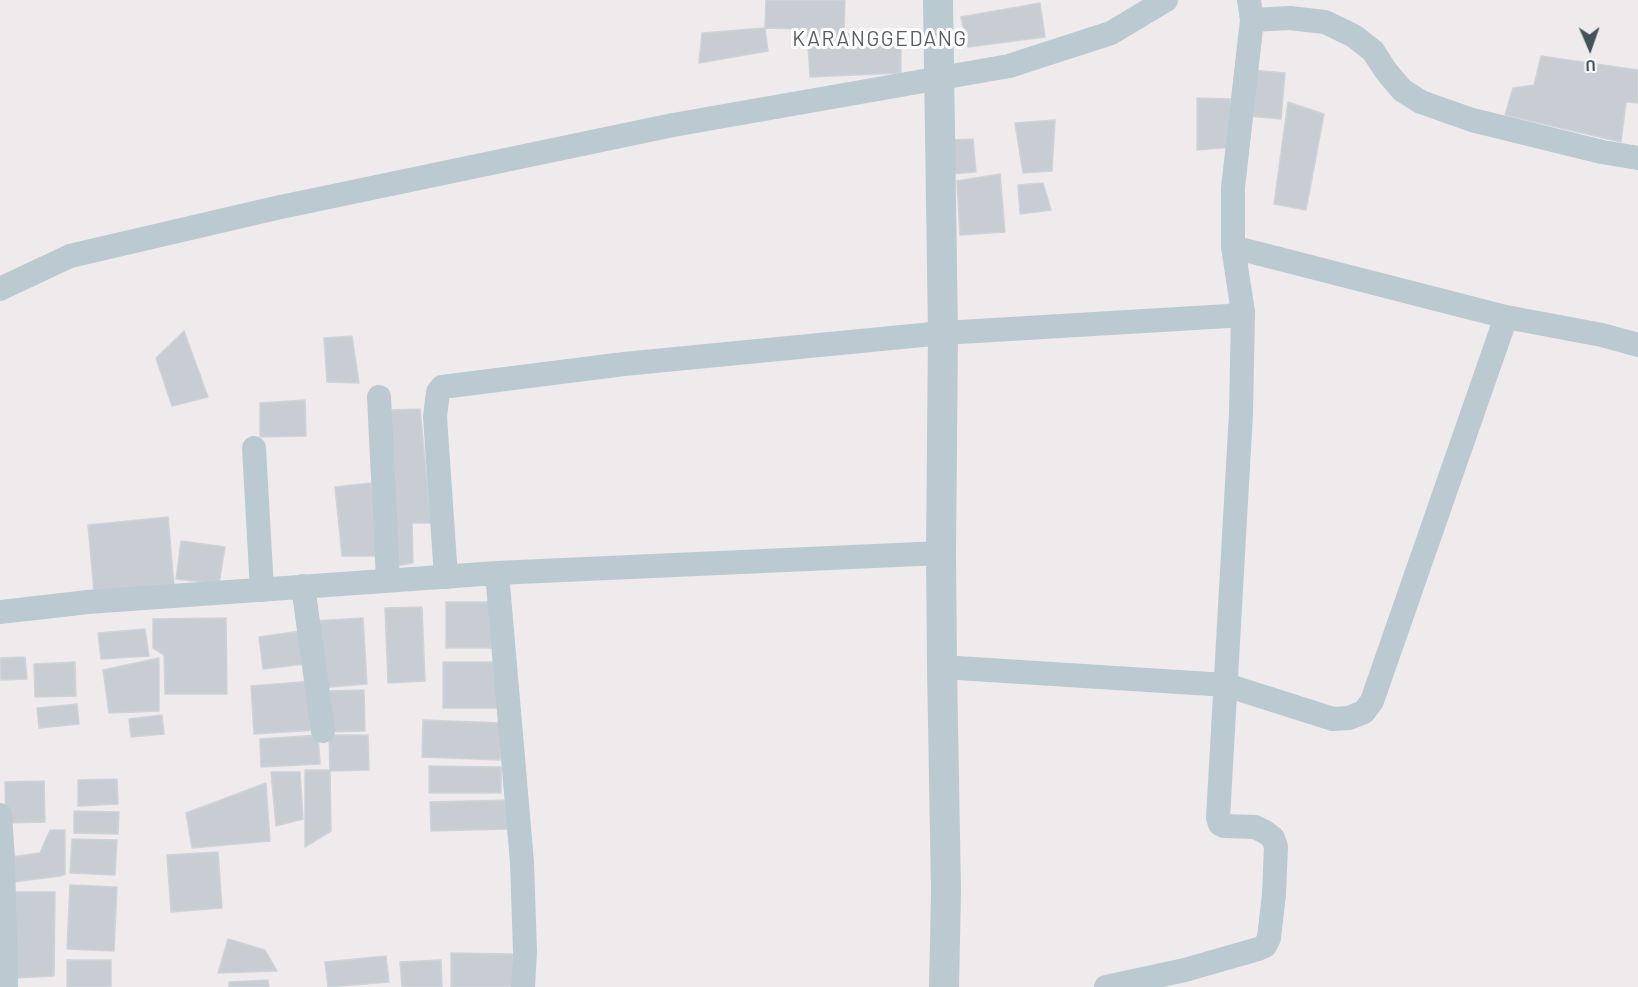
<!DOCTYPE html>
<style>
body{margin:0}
#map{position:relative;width:1638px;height:987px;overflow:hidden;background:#efebec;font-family:Barlow,sans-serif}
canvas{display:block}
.north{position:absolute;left:1560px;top:18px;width:60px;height:60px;-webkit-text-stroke:4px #fff;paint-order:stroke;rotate:178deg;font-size:16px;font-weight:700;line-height:24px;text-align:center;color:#42535b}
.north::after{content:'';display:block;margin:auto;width:21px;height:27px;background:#42535b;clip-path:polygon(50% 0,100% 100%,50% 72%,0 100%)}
</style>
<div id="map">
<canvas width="1638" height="987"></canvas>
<div class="north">U</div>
</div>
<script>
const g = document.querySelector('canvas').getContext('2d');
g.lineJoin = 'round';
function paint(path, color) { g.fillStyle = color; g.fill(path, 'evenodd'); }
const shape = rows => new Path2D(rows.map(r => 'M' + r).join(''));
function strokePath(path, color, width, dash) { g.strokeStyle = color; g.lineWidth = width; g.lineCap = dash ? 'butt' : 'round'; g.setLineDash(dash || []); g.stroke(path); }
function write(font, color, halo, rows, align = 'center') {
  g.font = font + ' Barlow,sans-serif'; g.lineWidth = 6; g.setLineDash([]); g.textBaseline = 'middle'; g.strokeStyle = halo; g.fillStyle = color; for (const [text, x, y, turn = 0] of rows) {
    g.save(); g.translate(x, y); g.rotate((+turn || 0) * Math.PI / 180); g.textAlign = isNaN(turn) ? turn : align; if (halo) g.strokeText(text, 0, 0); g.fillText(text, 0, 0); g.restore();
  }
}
const building = shape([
 [766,0,845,0,844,34,901,33,901,73,810,77,807,29,765,28,766,0],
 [1040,3,1045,37,968,47,961,17,1040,3],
 [765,28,768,51,699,63,702,33,765,28],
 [1541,56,1638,70,1638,103,1626,102,1621,142,1505,115,1513,88,1534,85,1541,56],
 [1252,70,1285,73,1281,119,1248,116,1252,70],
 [1197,98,1230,99,1234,147,1197,150,1197,98],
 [1288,102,1324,114,1306,210,1274,204,1288,102],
 [1055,120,1052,171,1023,173,1015,123,1055,120],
 [973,139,976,172,950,174,950,140,973,139],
 [1000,174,1005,232,960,235,957,181,1000,174],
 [1043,183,1051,210,1020,214,1018,185,1043,183],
 [184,331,208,397,172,406,156,358,184,331],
 [352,336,359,383,327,382,324,338,352,336],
 [305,400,306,436,260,437,260,403,305,400],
 [420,409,431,523,412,523,413,563,394,566,391,410,420,409],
 [371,483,376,556,342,556,335,487,371,483],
 [168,517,174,585,94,592,88,525,168,517],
 [181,541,225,547,219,584,176,579,181,541],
 [446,602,491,602,491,648,446,648,446,602],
 [422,607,425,681,388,683,385,608,422,607],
 [226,618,227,694,165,694,164,655,153,648,153,619,226,618],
 [363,618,367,684,319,688,314,621,363,618],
 [145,629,149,656,101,659,98,633,145,629],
 [301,631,305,664,263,669,259,637,301,631],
 [25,657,27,679,1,680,0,658,25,657],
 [159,658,159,711,109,713,103,670,159,658],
 [75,662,76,696,35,697,34,664,75,662],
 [443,662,499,662,499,708,443,708,443,662],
 [314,681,317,730,254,734,251,686,314,681],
 [364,690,365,731,327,732,326,691,364,690],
 [77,704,79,724,39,728,37,708,77,704],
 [162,715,164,734,131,737,129,719,162,715],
 [423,720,501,723,500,760,422,757,423,720],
 [318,735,320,764,261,767,260,739,318,735],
 [329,735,368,735,369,770,330,771,329,735],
 [429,766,501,767,501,793,429,793,429,766],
 [305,770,330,770,331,831,305,847,305,770],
 [271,772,300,772,303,819,276,826,271,772],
 [117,779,118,804,78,806,78,780,117,779],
 [44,781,45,822,6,823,5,782,44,781],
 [266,783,270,841,192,848,186,813,266,783],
 [508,800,508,829,431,831,430,802,508,800],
 [74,811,119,812,118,834,74,833,74,811],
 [50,830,65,830,65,874,60,876,6,883,3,858,40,853,50,830],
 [72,839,117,840,115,875,70,873,72,839],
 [218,852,222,908,171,912,167,855,218,852],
 [70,885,117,887,114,951,67,949,70,885],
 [14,892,55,892,54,976,16,978,14,892],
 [228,939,265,950,277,971,218,973,228,939],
 [451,953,513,954,512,987,451,987,451,953],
 [386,956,389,982,328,987,325,962,386,956],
 [67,960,111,960,111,987,67,987,67,960],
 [441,960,442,987,402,987,400,962,441,960],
 [268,980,269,987,229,987,229,982,268,980]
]);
paint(building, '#c7cdd2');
strokePath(building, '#cfd3d9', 1.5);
strokePath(shape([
 [1252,20,1290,18,1325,22,1354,36,1373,51,1386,71,1402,90,1421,102,1472,120,1602,152,1638,158],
 [1233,247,1233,188,1252,20,1249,0],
 [0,289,70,256,276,208,673,125,1009,66,1111,33,1166,0],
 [379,397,388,580],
 [254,448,262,590],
 [497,573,522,862,525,952,523,987],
 [446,577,435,417,438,392,442,387,624,364,943,333,1228,316,1243,312],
 [303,586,323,731],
 [0,612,88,602,497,573,941,553],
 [942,667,1226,685,1333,719,1349,718,1364,712,1372,701,1506,317],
 [0,815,3,858,6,987],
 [1106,987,1185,970,1258,949,1265,946,1269,938,1274,894,1276,847,1273,838,1265,832,1255,827,1224,826,1220,824,1218,818,1241,413,1243,312,1233,247,1506,317,1602,335,1638,345]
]), '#bacad0', 24);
strokePath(shape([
 [938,0,943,333,941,553,942,667,946,892,944,987]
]), '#bacad0', 30);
g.letterSpacing = '1.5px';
write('21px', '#585e62', '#fff', [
 ["KARANGGEDANG",880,39]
]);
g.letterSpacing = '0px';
</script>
